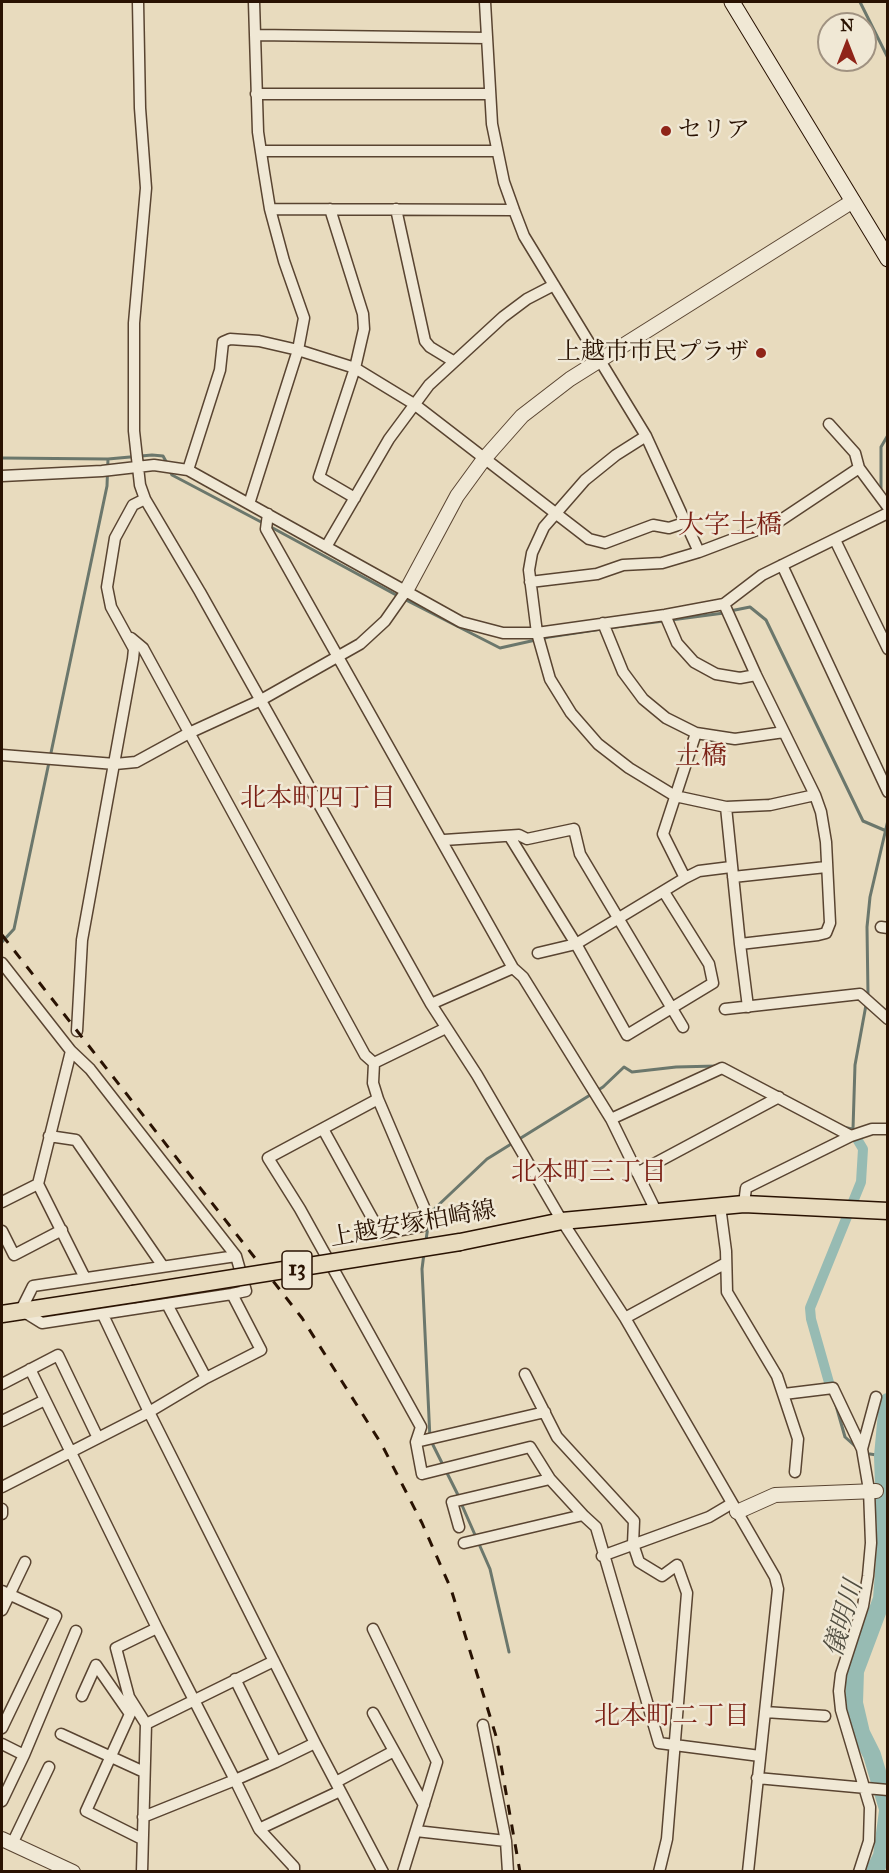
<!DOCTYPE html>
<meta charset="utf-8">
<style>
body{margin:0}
#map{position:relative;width:889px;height:1873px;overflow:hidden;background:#e8dbbe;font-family:"IM FELL Great Primer",serif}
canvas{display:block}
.frame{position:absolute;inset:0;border:3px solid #291202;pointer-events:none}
.north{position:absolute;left:817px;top:12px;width:60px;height:60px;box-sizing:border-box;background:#f0e8d5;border:2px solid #a09281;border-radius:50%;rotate:0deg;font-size:16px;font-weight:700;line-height:24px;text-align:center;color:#291202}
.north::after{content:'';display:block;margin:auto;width:21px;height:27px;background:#8f2418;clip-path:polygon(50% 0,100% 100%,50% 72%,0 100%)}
</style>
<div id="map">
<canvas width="889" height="1873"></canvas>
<div class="frame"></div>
<div class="north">N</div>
</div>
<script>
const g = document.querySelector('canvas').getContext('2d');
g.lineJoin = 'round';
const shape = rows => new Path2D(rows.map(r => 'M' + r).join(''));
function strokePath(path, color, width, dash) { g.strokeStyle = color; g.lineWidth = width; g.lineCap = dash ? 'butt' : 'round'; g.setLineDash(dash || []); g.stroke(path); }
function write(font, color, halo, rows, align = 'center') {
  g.font = font + ' "IM FELL Great Primer","Noto Serif JP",serif'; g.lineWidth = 5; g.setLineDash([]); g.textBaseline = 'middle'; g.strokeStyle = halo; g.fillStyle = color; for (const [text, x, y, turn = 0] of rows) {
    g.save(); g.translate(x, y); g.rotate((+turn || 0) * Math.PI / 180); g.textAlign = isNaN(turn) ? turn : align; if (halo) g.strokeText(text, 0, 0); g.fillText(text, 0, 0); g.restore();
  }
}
strokePath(shape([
 [860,2,888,58],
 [2,458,108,459,152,455,163,456,168,465],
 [170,471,172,475,263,523],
 [881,490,881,447,888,435],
 [880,503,888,520],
 [269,526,398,596],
 [404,599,500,648,549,637,602,629],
 [730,611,750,607,766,620,863,821,884,830],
 [671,620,724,613],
 [608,628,664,621],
 [2,942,14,929,107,486,108,459],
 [868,995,867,927,870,897,888,820],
 [843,1127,852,1129],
 [853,1129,855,1065,866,1005],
 [426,1240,430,1213,487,1159,603,1087,624,1067,632,1072,676,1067,717,1066],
 [424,1253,422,1269,430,1439,459,1497],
 [835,1402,845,1437,855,1446],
 [870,1454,883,1456],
 [461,1503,490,1569,509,1652]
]), '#6b776c', 3);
strokePath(shape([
 [830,1386,811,1319,810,1308,861,1182,863,1149,857,1139]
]), '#97bbb3', 10);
strokePath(shape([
 [888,1402,883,1456,886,1544,882,1599,855,1671,854,1703,861,1733,872,1755,888,1809],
 [874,1872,882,1856,888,1811]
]), '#97bbb3', 18);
const minor = shape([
 [138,2,140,108,146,188,134,323,134,431,140,485,145,499,200,592,431,1004,477,1075,562,1221,625,1318,775,1577,778,1589,748,1872],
 [485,2,492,124,504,182,514,210,524,236,646,436,699,552,778,522,859,468,888,507],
 [255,35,487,38],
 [256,94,490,94],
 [261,151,497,151],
 [270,209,514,210],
 [330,209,363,314,364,329,355,368,319,477,355,498],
 [396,209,425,341,430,347,453,361],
 [829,424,855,453,859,468],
 [646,436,616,455,585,480,544,527,532,553,529,570,537,633,550,679,571,713,598,744,629,768,675,796,726,807],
 [188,470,220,370,223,342,230,339,259,341,298,350,355,368,414,404,589,539,605,543,653,525,669,528,687,522],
 [2,476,102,471,154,465,188,470,461,622,503,633,537,633,665,615,724,604,762,575,888,513],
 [249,504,298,350,304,318,284,261,270,209,264,172,258,132,254,2],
 [268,514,266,529,513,968,523,977,611,1119,656,1211],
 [835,540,888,649],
 [326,547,389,439,429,385,503,317,527,299,554,285],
 [782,565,888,792],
 [530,582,597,574,623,565,662,563,699,552],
 [724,604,756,675,815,795,821,812,826,842,830,923,826,933,818,935,740,944,726,807,770,805,815,795],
 [665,615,677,643,694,662,716,674,740,678,756,675],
 [603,623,623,672,643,699,666,718,696,733,735,739,784,732],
 [131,638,143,648,365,1055,374,1063],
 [696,733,663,834,685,878,699,871,731,867],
 [2,755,115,764,136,762,189,733,261,700,360,644,385,621,406,591],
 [510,837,576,944,627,1035,713,983,709,964,664,892],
 [444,840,519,835,527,839,574,829,580,854,683,1027],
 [733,877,826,867],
 [881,927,888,928],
 [740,944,748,1007],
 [538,953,576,944,685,878],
 [2,963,71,1051,90,1069,236,1256,33,1286,21,1310,42,1323,232,1294,261,1350,206,1378,149,1412,2,1487],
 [431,1004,513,968],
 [725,1009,860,994,888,1019],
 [446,1028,374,1063,373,1083,378,1099,268,1158,300,1209,421,1427,416,1442,422,1474,530,1447,550,1479,583,1515],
 [77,1031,82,940,133,659,134,649,111,607,107,587,115,538,133,505,145,499],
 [71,1051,38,1184,84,1276],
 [611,1119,722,1068,851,1136],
 [323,1129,381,1234,422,1226,424,1207,378,1099],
 [49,1136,76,1140,162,1265],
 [637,1173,779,1097],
 [2,1202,38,1184],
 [744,1204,746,1188,851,1136,872,1129,888,1129],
 [720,1206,726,1251,727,1292,777,1376,798,1439,795,1472],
 [2,1231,14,1255,62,1230],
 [232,1294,246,1291,236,1256],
 [168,1306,206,1378],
 [103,1315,149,1412,315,1743,383,1872],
 [625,1318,726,1263],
 [30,1369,157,1628],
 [525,1374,557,1437,634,1521,633,1544,639,1562,662,1576,677,1565,687,1593,667,1839,659,1872],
 [2,1384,58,1355,97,1436],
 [784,1394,833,1388,862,1449,869,1490,871,1543,868,1576,863,1606,841,1674,839,1691,841,1710,870,1807,869,1841,859,1872],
 [2,1421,45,1400],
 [416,1442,545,1412],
 [862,1449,876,1397],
 [2,1509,2,1514],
 [459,1527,452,1502,550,1479],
 [464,1543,583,1515,596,1527,659,1743,760,1756],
 [602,1556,709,1517,731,1504],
 [2,1591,56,1616,2,1728],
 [2,1610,25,1562],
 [373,1629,437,1762,403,1872],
 [235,1679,276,1762,315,1743],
 [82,1696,96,1665,130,1714,86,1811,142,1839],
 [765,1712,825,1716],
 [373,1713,424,1805],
 [146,1724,274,1661],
 [483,1725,506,1841],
 [61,1734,144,1772],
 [2,1744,24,1755],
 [757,1778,888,1790],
 [336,1782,394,1751],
 [2,1801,24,1755,76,1631],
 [143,1817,235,1780,259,1829,340,1791],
 [259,1829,294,1867,294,1872],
 [416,1831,506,1841,508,1872],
 [12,1844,49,1767],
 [142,1872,146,1724,129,1697,116,1648,157,1628,235,1780,276,1762]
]);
const tertiary = shape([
 [406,591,457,496,484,459,522,416,570,379,853,201],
 [737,1512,775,1495,876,1491],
 [2,1839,73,1872]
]);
const secondary = shape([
 [732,2,888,259]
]);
const primary = shape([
 [460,1242,562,1221,744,1204,888,1211],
 [2,1314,133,1294]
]);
strokePath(minor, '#594431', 13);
strokePath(tertiary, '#594431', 16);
strokePath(secondary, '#291202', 17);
strokePath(primary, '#291202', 19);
strokePath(minor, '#f0e8d5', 10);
strokePath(tertiary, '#f0e8d5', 14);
strokePath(secondary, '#f0e8d5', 15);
strokePath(primary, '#e8dbbe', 16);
strokePath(shape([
 [2,935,302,1318,382,1445,422,1523,451,1589,496,1736,520,1872]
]), '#291202', 3, [10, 10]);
const primaryBridge = shape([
 [133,1294,460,1242]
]);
strokePath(primaryBridge, '#291202', 19, []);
strokePath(primaryBridge, '#e8dbbe', 16);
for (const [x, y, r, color] of [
 [666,131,6,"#8f2418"],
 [761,353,6,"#8f2418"]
]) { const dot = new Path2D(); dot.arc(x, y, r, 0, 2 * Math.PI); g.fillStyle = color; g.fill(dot); strokePath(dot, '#f0e8d5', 2); }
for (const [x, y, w] of [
 [297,1270,30]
]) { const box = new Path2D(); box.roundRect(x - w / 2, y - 19, w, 38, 4.5); g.fillStyle = '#f0e8d5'; g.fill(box); strokePath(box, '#291202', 1.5); }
write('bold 22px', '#291202', null, [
 ["13",297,1270]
]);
write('24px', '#291202', '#f0e8d5', [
 ["セリア",678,131],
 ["上越市市民プラザ",749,353,"right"]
], 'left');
write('24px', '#291202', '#f0e8d5', [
 ["上越安塚柏崎線",413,1225,-10]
]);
write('26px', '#7a1f14', '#f0e8d5', [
 ["大字土橋",730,527],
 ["土橋",701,758],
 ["北本町四丁目",318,800],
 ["北本町三丁目",589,1174],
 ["北本町二丁目",672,1718]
]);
write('italic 26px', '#504d40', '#f0e8d5', [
 ["儀明川",845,1619,-74]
]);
</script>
